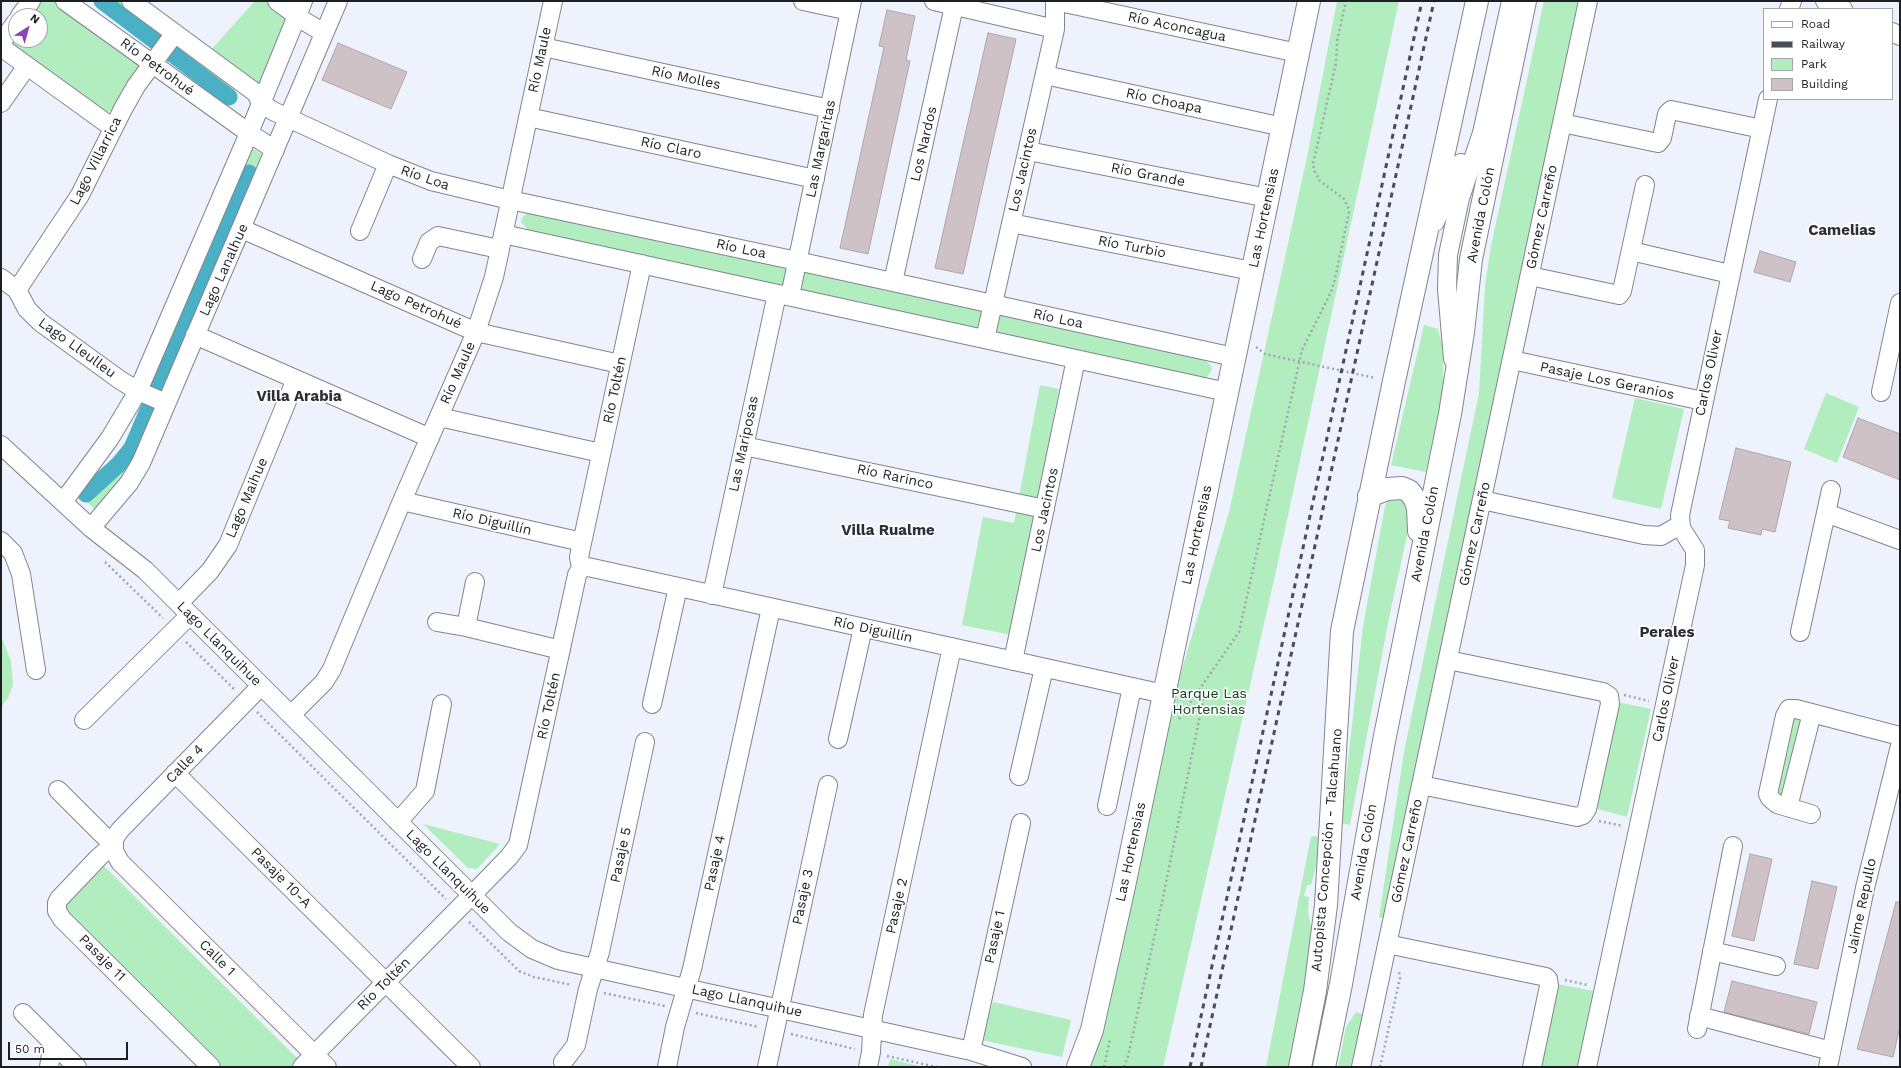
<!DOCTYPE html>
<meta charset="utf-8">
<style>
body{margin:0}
#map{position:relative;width:1901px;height:1068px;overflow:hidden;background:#edf2fd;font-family:"Work Sans",sans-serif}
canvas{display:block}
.frame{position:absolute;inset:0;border:2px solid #1d1f23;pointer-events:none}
.legend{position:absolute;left:1763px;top:8px;width:130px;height:92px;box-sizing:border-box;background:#fff;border:1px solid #a5a5a7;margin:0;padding:5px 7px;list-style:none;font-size:12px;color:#1d1f23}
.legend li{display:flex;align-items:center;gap:8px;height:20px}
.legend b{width:20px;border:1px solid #a5a5a7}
.north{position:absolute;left:8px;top:8px;width:40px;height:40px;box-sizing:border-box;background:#fff;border:1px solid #a5a5a7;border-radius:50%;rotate:37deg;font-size:11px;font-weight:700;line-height:16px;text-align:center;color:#1d1f23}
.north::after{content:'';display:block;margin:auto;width:14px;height:18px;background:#8a45b9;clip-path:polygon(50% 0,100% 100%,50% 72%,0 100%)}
.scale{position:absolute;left:8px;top:1042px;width:120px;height:18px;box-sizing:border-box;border:2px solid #1d1f23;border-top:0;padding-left:5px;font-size:12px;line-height:14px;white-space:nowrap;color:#1d1f23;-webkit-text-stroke:3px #fff;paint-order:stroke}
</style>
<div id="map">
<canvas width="1901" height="1068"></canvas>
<div class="frame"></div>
<ul class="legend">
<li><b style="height:5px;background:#fff"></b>Road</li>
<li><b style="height:5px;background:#4a4d53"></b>Railway</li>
<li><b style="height:11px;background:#b1edbe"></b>Park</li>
<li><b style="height:11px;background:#cec2c7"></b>Building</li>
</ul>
<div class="north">N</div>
<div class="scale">50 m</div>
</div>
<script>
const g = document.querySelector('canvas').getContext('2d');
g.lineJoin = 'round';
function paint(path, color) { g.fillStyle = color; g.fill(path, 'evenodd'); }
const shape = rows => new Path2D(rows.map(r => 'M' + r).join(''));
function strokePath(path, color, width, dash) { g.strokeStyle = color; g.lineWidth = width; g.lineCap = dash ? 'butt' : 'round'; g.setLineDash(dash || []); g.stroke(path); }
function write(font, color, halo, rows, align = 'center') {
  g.font = font + ' "Work Sans",sans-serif'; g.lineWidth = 3.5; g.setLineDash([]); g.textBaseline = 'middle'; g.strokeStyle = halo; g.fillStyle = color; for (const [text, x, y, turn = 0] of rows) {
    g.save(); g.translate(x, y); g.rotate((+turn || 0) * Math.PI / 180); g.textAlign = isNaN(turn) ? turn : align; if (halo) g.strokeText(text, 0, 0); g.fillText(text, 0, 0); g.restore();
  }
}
paint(shape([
 [35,1,59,1,138,59,140,68,113,110,103,114,12,49,10,38,16,29,16,40,40,40,40,16,25,16],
 [94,1,130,1,241,79,229,100],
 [255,1,264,1,286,11,290,16,262,87,209,52],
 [1337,1,1399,1,1276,571,1163,1067,1089,1067,1174,696,1229,512,1307,157],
 [1544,1,1581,1,1385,917,1379,918,1404,752,1479,393,1485,286,1491,246],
 [250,147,262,154,152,418,135,457,123,478,97,511,81,497,123,446,157,377],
 [527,213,533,213,1204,360,1211,365,1212,370,1207,377,1203,378,529,231,521,222,522,218],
 [1424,325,1438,329,1443,349,1443,395,1426,472,1391,465],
 [1040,385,1059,389,1012,635,962,625,983,517,1014,523],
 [1826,393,1859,407,1837,463,1804,449],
 [1635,398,1684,409,1661,509,1612,498],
 [1395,497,1403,499,1411,517,1389,618,1350,825,1341,823,1363,626,1385,506,1388,500],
 [1,636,11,661,13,685,8,698,1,707],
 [1617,702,1651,709,1627,817,1594,808],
 [1810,714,1787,805,1770,789,1786,717],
 [423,824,500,844,477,869,468,868],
 [1311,836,1321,837,1318,859,1311,885,1307,885,1304,896,1309,897,1308,911,1313,938,1291,1067,1266,1067],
 [101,863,306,1067,221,1067,65,912,63,903],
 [1552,983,1599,992,1584,1067,1536,1067],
 [993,1002,1071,1020,1062,1057,981,1040],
 [1356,1012,1365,1015,1354,1067,1338,1067,1346,1027],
 [890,1059,922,1067,888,1067]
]), '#b1edbe');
strokePath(shape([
 [102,1,155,41],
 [171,53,229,97],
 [86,494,119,464,132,448,249,173]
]), '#4ab0c5', 17);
const building = shape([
 [887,10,915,16,906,60,910,61,868,254,840,248,884,47,879,46,887,10],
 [988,33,1016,39,963,274,935,268,988,33],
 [338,43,407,72,391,109,322,80,338,43],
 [1760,251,1796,262,1790,282,1754,272,1760,251],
 [1858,418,1900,434,1900,480,1843,457,1858,418],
 [1736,448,1791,462,1775,532,1762,529,1761,535,1728,528,1730,521,1719,519,1736,448],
 [1750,854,1772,859,1754,941,1732,936,1750,854],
 [1812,881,1837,887,1818,969,1794,964,1812,881],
 [1896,902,1900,902,1900,1026,1893,1057,1857,1049,1896,902],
 [1732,981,1817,1002,1809,1034,1724,1012,1732,981]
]);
paint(building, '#cec2c7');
strokePath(building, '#b1a5aa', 1);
const minor = shape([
 [65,1,249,133,275,150],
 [131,1,256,93,261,103,273,111,388,164,431,181,510,200,797,261,1234,357],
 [277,1,304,21,324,33],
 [803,1,850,11],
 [934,1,1055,29],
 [1055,1,1298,53],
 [1825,1,1843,9],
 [1789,9,1792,1],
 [20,16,31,1],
 [1892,32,1900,36],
 [1,43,16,22],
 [1,47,113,128],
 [543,47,830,109],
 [1045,75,1283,127],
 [1,103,27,66],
 [528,117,815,179],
 [1562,123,1658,143,1662,138,1667,114,1671,110,1762,129],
 [1028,151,1268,198],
 [1435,222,1461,163],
 [1011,223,1252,271],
 [242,229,476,332,620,364],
 [360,231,388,164],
 [503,234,1227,392],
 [1631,251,1730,274],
 [422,259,429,242,438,236,499,249],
 [1530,276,1619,295,1622,291,1645,185],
 [1,278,17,290,27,309,40,322,120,380,138,391,166,403],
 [893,282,954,6],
 [17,290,80,195,123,109,136,86,175,33],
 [790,296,852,1],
 [195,335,430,438],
 [985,339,1055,29,1055,1],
 [1453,359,1447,289,1448,255,1460,198,1482,133,1511,1],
 [1512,360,1703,401],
 [1881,392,1900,303],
 [439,417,601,453],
 [1,445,91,528,145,570,509,932,532,949,558,960,971,1051,1022,1067],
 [744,446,1045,509],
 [1482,500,1644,535,1661,536,1680,525],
 [402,501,582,542],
 [63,502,110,438,138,391,249,133,303,1],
 [1826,513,1900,540],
 [91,528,129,483,141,463,338,1],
 [1,541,13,553,21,574,36,670],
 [581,568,588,567,1164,694],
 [581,568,579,557,642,264],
 [712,595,777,294],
 [179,603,210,571,228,545,296,379],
 [437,622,466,627,561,650],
 [466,627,475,582],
 [1800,632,1831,490],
 [1013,661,1076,359],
 [261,686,120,830,114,839,114,851,120,862,327,1067],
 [652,704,678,587],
 [291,715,324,682,332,669,402,501,476,332,494,277,553,1],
 [84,720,190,615],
 [838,739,863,628],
 [175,773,471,1067],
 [1019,776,1044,668],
 [1421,785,1577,817,1583,815,1587,809,1610,704,1609,696,1603,692,1448,660],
 [58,790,113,845],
 [1107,806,1132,687],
 [1788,807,1812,713],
 [1811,814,1777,804,1770,798,1768,794,1785,716,1789,709,1796,709,1900,736],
 [398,822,425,791,442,704],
 [113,845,99,857,59,899,57,903,57,911,62,919,211,1067],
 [1387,944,1546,977,1548,979,1549,986,1532,1067],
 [1712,951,1776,966],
 [23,1013,77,1067],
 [1699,1016,1831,1051],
 [1697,1029,1733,846],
 [971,1051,1021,823],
 [563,1062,576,1045,588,989,600,952,645,742],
 [49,1067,53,1043],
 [302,1067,472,895,509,857,518,845,577,575,581,568],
 [667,1067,675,1027,692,969,771,608],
 [767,1067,828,785],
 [868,1067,871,1052,873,1015,952,647],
 [1361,1067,1588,1],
 [1587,1067,1695,565,1695,550,1681,528,1680,515,1768,99],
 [1828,1067,1865,888,1900,746]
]);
const major = shape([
 [1369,496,1387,489,1402,488,1409,491,1415,499,1418,508,1419,531],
 [1078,1067,1092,1030,1123,891,1309,1],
 [1300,1067,1315,991,1326,905,1342,631,1394,381,1477,1],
 [1324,1067,1341,984,1384,741,1450,414,1463,332,1471,259,1525,1]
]);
strokePath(minor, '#81858f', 20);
strokePath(major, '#81858f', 24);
strokePath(shape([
 [1256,347,1265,354,1375,378],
 [105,562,163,618],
 [186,642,235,690],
 [1624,695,1649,701],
 [257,712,446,899],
 [1179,719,1239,632,1302,350,1331,292,1335,279,1349,212,1348,207,1344,199,1320,181,1314,170,1313,164,1336,63,1337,41,1346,1],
 [1599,821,1623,826],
 [469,922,519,971,534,977,572,985],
 [1565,980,1588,985],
 [604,993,665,1006],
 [696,1013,759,1027],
 [791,1034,855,1049],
 [887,1056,937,1067],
 [1104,1067,1110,1039],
 [1124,1067,1128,1056,1162,902,1205,691],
 [1380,1067,1400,978,1399,972]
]), '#a1a5ae', 2.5, [2, 3]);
strokePath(minor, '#fff', 18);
strokePath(major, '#fff', 22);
strokePath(shape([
 [1190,1067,1422,1],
 [1201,1067,1434,1]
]), '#4a4d53', 3, [5, 5]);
write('14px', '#1d1f23', '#fff', [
 ["Río Aconcagua",1177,27,12],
 ["Río Maule",540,60,-78],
 ["Río Petrohué",157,67,36],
 ["Río Molles",686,78,12],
 ["Río Choapa",1164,101,12],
 ["Los Nardos",924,144,-77],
 ["Río Claro",671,148,12],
 ["Las Margaritas",821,149,-78],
 ["Lago Villarrica",96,161,-63],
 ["Los Jacintos",1023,170,-77],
 ["Río Grande",1148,175,11],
 ["Río Loa",425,178,19],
 ["Avenida Colón",1481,215,-79],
 ["Gómez Carreño",1542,217,-78],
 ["Las Hortensias",1264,218,-78],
 ["Río Turbio",1132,247,11],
 ["Río Loa",741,249,12],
 ["Lago Lanalhue",224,270,-66],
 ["Lago Petrohué",416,305,24],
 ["Río Loa",1058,319,12],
 ["Lago Lleulleu",77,348,36],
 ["Río Maule",458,373,-66],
 ["Carlos Oliver",1709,373,-78],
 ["Pasaje Los Geranios",1607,381,12],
 ["Río Toltén",615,390,-78],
 ["Las Mariposas",744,444,-78],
 ["Río Rarinco",895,477,12],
 ["Lago Maihue",247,498,-67],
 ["Los Jacintos",1045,510,-78],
 ["Río Diguillín",492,522,13],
 ["Avenida Colón",1425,534,-79],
 ["Gómez Carreño",1475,534,-78],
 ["Las Hortensias",1197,535,-78],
 ["Río Diguillín",873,630,12],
 ["Lago Llanquihue",219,644,45],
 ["Carlos Oliver",1666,699,-78],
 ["Río Toltén",549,706,-78],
 ["Calle 4",185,764,-46],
 ["Autopista Concepción - Talcahuano",1327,850,-85],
 ["Gómez Carreño",1407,851,-78],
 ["Las Hortensias",1131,852,-78],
 ["Avenida Colón",1364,852,-80],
 ["Pasaje 5",621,855,-78],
 ["Pasaje 4",715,863,-78],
 ["Lago Llanquihue",448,872,45],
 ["Pasaje 10-A",281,878,45],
 ["Pasaje 3",803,897,-78],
 ["Pasaje 2",897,906,-77],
 ["Jaime Repullo",1862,906,-78],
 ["Pasaje 1",995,937,-78],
 ["Pasaje 11",102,958,45],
 ["Calle 1",217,958,45],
 ["Río Toltén",384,984,-45],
 ["Lago Llanquihue",747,1001,12]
]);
write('14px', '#0e4020', '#fff', [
 ["Parque Las",1209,694],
 ["Hortensias",1209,710]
]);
write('bold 15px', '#2c2f38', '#fff', [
 ["Camelias",1842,231],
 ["Villa Arabia",299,397],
 ["Villa Rualme",888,531],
 ["Perales",1667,633]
]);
</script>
